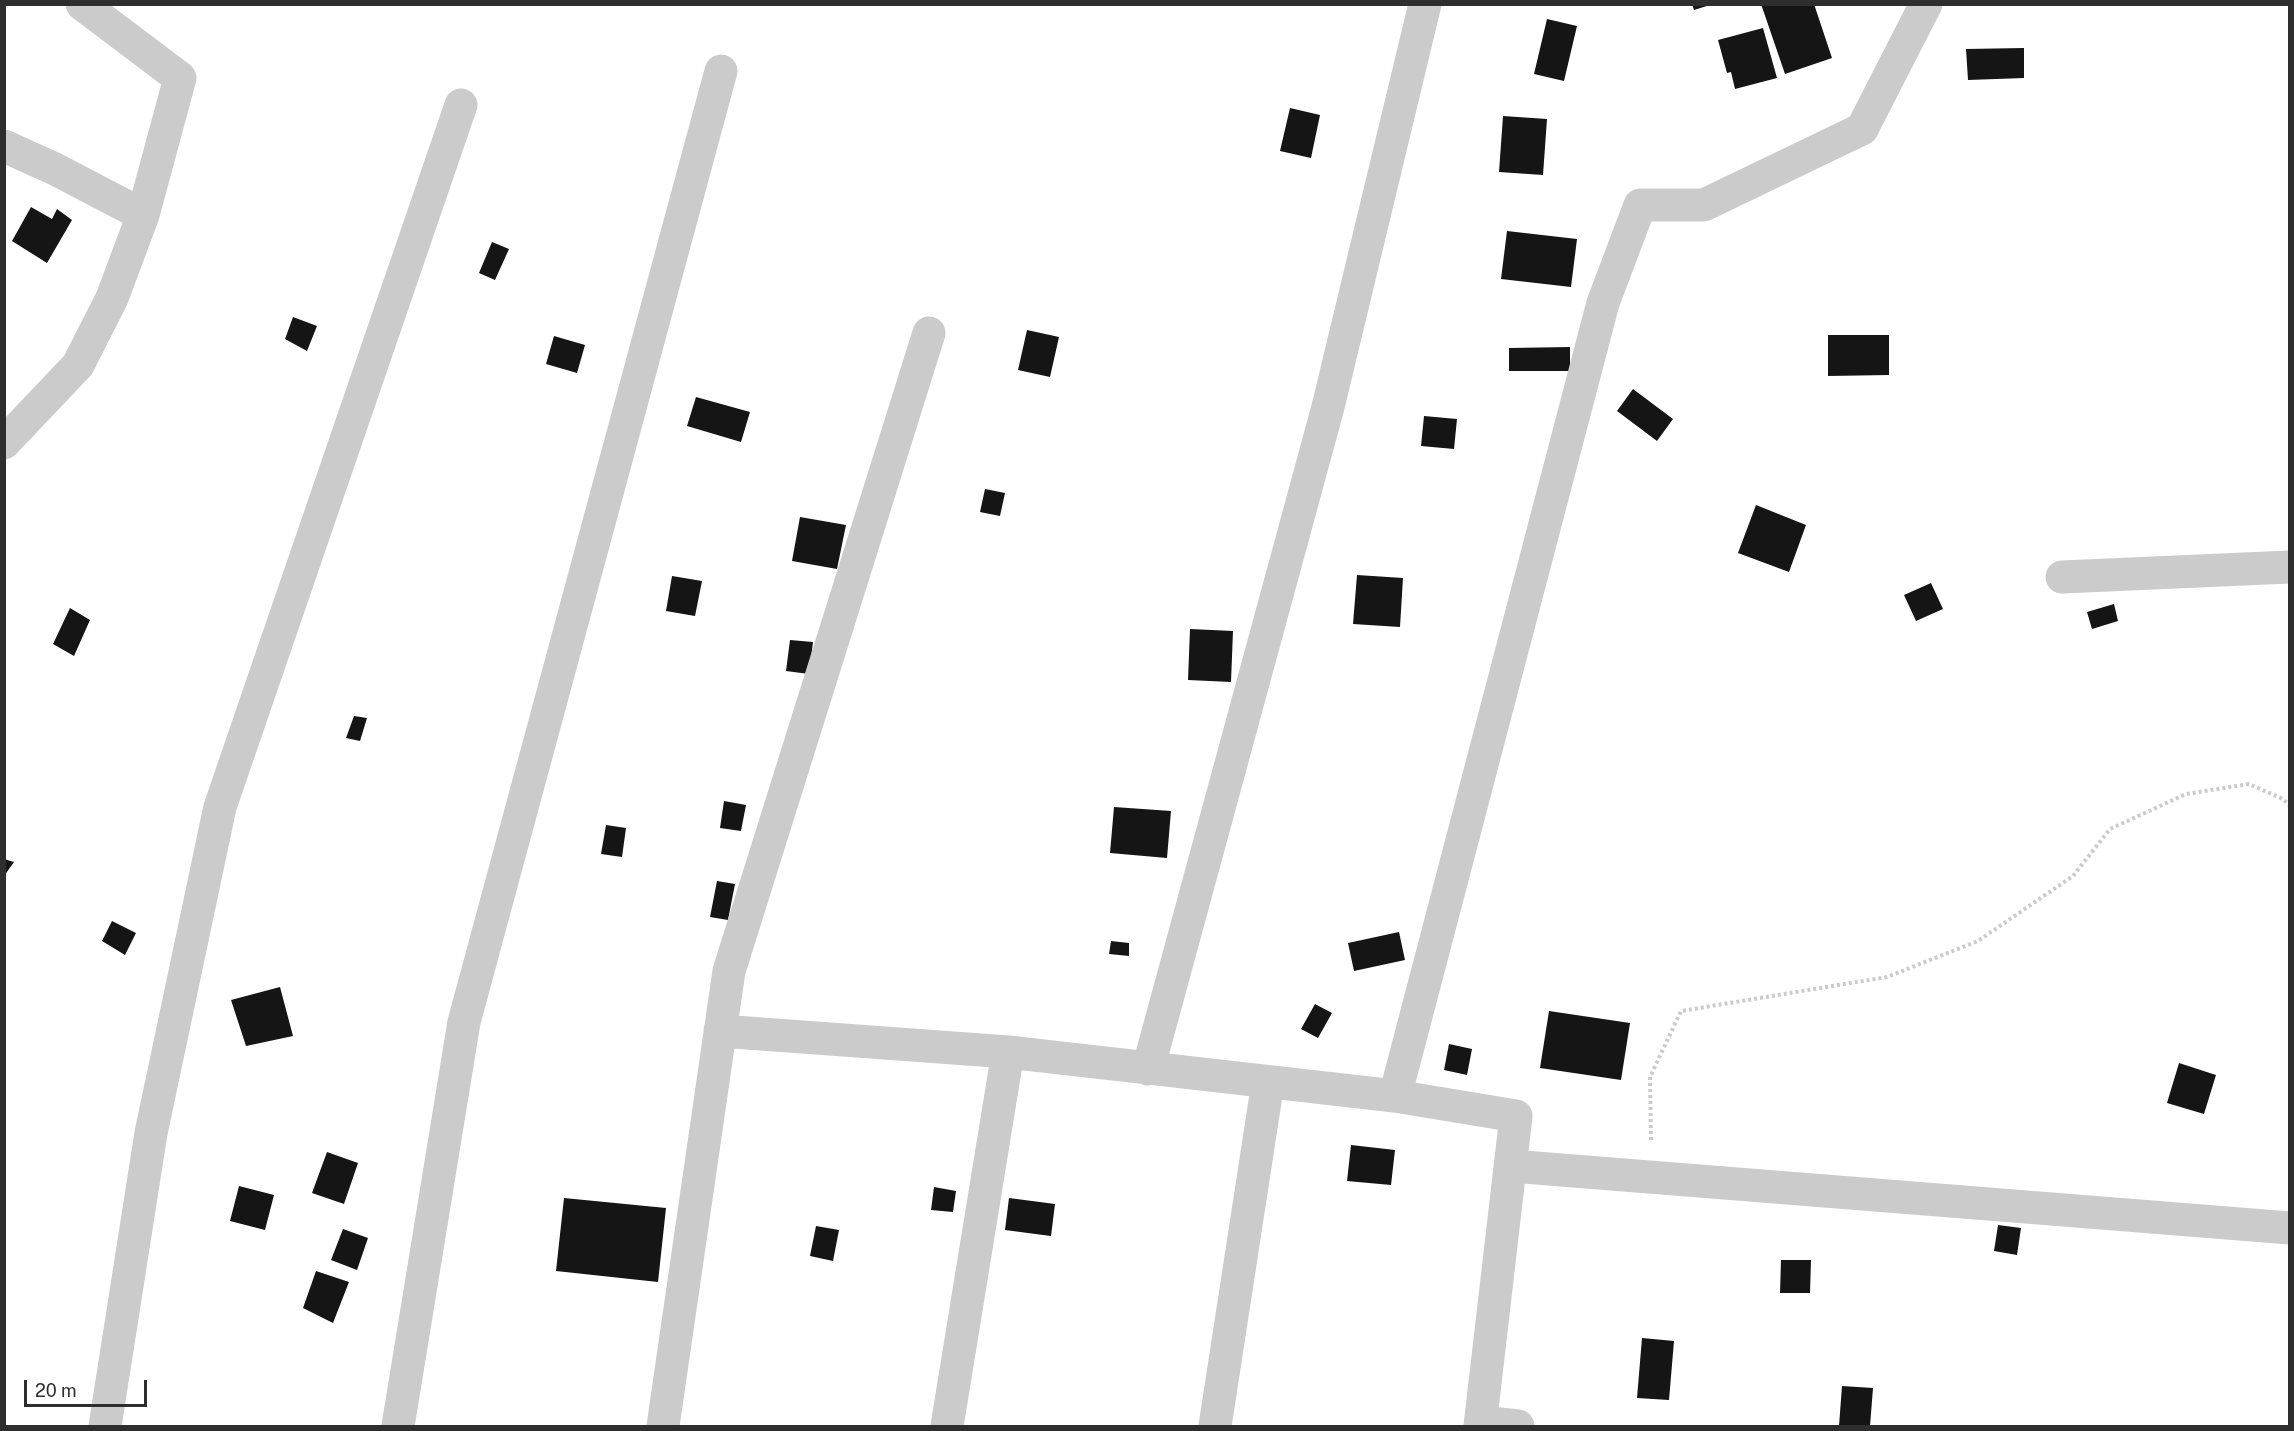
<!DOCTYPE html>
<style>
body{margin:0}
#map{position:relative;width:2294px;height:1431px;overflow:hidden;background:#fff;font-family:"Public Sans",sans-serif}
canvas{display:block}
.frame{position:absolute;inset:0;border:6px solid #2e2e2e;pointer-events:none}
.scale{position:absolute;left:24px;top:1380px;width:123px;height:27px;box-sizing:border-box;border:3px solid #2e2e2e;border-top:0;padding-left:8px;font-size:18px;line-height:21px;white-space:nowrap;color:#2e2e2e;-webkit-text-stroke:4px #fff;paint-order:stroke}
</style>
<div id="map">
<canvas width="2294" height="1431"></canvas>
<div class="frame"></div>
<div class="scale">20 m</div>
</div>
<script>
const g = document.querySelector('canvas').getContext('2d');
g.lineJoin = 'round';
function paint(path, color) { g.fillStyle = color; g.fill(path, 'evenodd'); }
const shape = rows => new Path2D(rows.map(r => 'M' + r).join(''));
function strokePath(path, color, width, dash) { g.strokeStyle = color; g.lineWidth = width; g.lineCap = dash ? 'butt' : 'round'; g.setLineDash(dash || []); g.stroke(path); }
paint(shape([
 [1692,4,1710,4,1710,5,1694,10],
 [1761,4,1814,4,1832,58,1785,74],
 [1547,19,1577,26,1564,81,1534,74],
 [1763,28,1777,78,1735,89,1731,72,1727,73,1718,40],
 [2024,48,2024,78,1968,80,1966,49],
 [1290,108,1320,115,1311,158,1280,151],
 [1503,116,1547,119,1543,175,1499,172],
 [31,207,52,219,57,209,72,220,47,263,12,241],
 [1507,231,1577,239,1571,287,1501,279],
 [492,242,509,249,495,280,479,273],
 [293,317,317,326,307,351,285,339],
 [1027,330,1059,337,1050,377,1018,370],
 [1828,335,1889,335,1889,375,1828,376],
 [554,336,585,345,577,373,546,364],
 [1570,347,1570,371,1509,371,1509,348],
 [1633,389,1673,419,1657,441,1617,411],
 [696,397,750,412,741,442,687,426],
 [1424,416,1457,419,1454,449,1421,446],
 [985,489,1005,493,1000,516,980,512],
 [1756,505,1806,525,1789,572,1738,553],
 [800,517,846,525,837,569,792,561],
 [1357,575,1403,578,1400,627,1353,624],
 [672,576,702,581,695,616,666,611],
 [1931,583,1943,609,1916,621,1904,595],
 [2114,604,2118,621,2092,629,2087,612],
 [70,608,90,620,74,656,53,644],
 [1190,629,1233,631,1231,682,1188,680],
 [790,640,813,642,809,674,786,671],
 [354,716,367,718,360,741,346,738],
 [724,801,746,805,741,831,720,828],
 [1114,807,1171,811,1167,858,1110,853],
 [606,825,626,828,622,857,601,854],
 [4,859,14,862,4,876],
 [717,881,735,884,728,920,710,917],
 [112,921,136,933,125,955,102,941],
 [1399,932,1405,960,1354,971,1348,943],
 [1111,941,1129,943,1129,956,1109,954],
 [280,987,293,1036,246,1046,231,1000],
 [1315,1004,1332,1013,1318,1038,1301,1029],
 [1549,1011,1630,1023,1621,1080,1540,1068],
 [1449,1044,1472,1049,1467,1075,1444,1070],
 [2179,1063,2216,1075,2204,1114,2167,1103],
 [1351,1145,1395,1150,1391,1185,1347,1181],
 [327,1152,358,1163,344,1204,312,1193],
 [239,1186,274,1195,265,1230,230,1221],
 [934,1187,956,1191,953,1212,931,1210],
 [564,1198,666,1208,658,1282,556,1271],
 [1009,1198,1055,1204,1051,1236,1005,1230],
 [1998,1225,2021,1228,2017,1255,1994,1251],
 [816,1226,839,1230,833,1261,810,1256],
 [343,1229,368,1238,357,1270,331,1260],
 [1781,1260,1811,1260,1810,1293,1780,1293],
 [316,1271,349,1282,333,1323,303,1308],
 [1642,1338,1674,1341,1669,1400,1637,1398],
 [1842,1386,1873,1388,1870,1426,1839,1426]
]), '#151515');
strokePath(shape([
 [1651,1140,1650,1077,1681,1011,1887,977,1978,941,2073,876,2110,829,2186,794,2249,784,2283,799,2290,806]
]), '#cbcbcb', 4, [3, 3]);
strokePath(shape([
 [4,146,55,169,143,215,180,78,82,4],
 [4,443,78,365,112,298,143,215],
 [2062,577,2290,567],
 [720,1031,1008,1052],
 [1148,1069,1328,407,1425,4],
 [1395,1096,1603,303,1640,205,1704,205,1862,129,1926,4],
 [1511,1166,2290,1228],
 [1481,1422,1518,1426],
 [105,1426,151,1133,220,807,461,105],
 [398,1426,464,1022,721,71],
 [663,1426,729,971,929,333],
 [947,1426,1008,1052,1395,1096,1516,1116,1480,1426],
 [1215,1426,1268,1082]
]), '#cbcbcb', 33);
</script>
